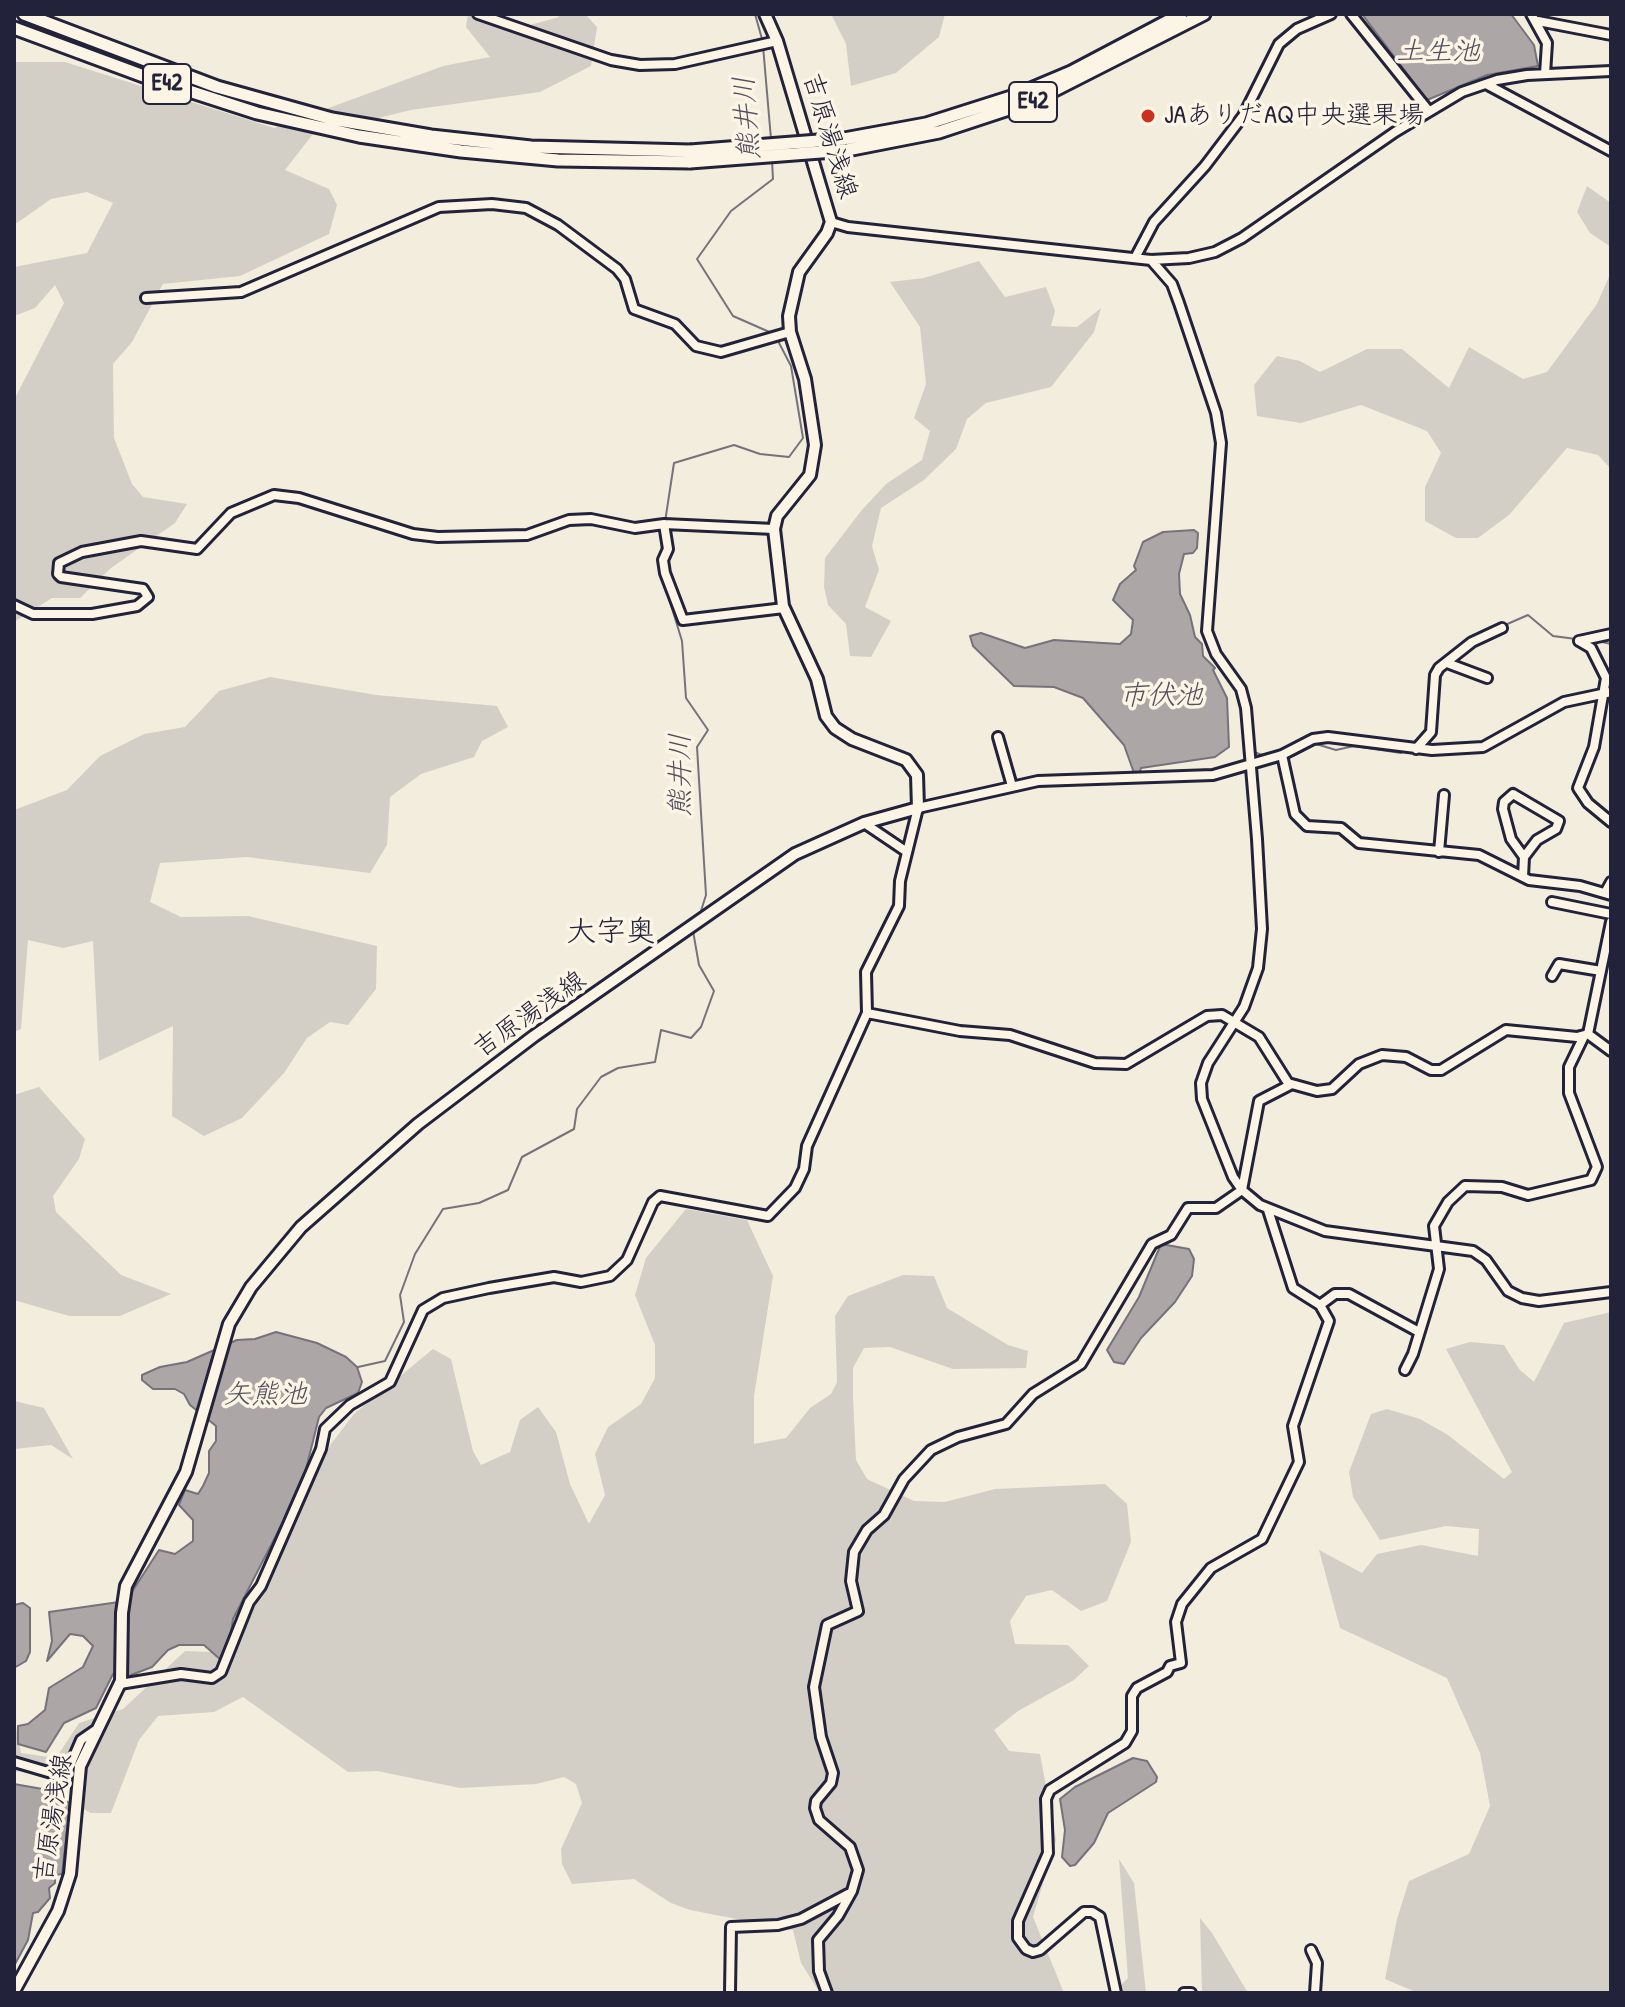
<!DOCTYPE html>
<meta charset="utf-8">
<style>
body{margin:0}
#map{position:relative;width:1625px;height:2007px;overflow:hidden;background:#f3edde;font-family:"Patrick Hand",sans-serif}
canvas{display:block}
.frame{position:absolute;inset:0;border:16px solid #22223b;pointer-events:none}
</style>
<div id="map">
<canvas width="1625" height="2007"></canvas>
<div class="frame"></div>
</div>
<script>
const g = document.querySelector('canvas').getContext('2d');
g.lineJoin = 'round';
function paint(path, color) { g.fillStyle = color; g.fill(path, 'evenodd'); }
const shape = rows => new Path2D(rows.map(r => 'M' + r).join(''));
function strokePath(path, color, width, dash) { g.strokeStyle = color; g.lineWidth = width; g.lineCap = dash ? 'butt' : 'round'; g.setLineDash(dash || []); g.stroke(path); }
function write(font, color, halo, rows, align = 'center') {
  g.font = font + ' "Patrick Hand","Klee One",sans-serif'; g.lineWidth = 7; g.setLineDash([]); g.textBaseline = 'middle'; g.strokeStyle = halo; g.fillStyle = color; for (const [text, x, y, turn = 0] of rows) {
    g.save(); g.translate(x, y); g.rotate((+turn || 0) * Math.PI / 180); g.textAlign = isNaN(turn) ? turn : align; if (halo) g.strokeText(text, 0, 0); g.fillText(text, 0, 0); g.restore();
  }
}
paint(shape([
 [468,14,482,14,516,29,559,17,557,14,585,14,597,27,591,66,540,92,411,110,313,134,285,170,329,189,337,205,329,234,240,276,163,284,132,342,113,364,114,438,132,484,143,497,187,504,175,523,111,568,80,598,52,598,14,622,14,400,64,303,55,285,35,308,14,316,14,267,87,253,113,203,87,192,51,199,14,225,14,62,65,62,274,128,443,66,490,57,466,27],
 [831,14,945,14,939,37,896,73,851,86,846,44],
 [1587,186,1611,203,1611,247,1590,233,1577,212],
 [979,261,1005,297,1046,287,1055,311,1051,326,1077,327,1101,308,1094,332,1051,387,986,403,967,419,956,449,924,480,881,508,872,546,879,570,865,607,891,621,871,657,850,656,846,624,828,605,824,587,825,558,861,511,886,484,922,460,930,431,914,418,926,384,920,327,890,282,924,278],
 [1611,272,1611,469,1598,455,1567,448,1509,515,1478,538,1456,538,1425,521,1425,487,1441,453,1427,431,1361,405,1301,423,1257,416,1254,385,1277,356,1300,361,1320,372,1367,349,1402,349,1449,388,1469,347,1523,379,1547,372,1597,304],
 [270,677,376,695,497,706,508,727,482,741,474,757,421,774,390,797,387,845,370,873,247,857,160,863,150,902,181,917,248,916,377,946,376,989,348,1025,330,1022,307,1038,284,1073,242,1118,204,1136,172,1116,173,1026,99,1061,93,941,63,948,28,940,21,1029,14,1032,14,810,67,790,100,756,144,734,185,727,219,691],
 [39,1087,85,1139,79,1159,53,1196,56,1212,121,1275,171,1294,120,1316,69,1316,14,1300,14,1095],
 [686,1209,747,1220,773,1276,754,1396,754,1444,786,1438,810,1408,831,1394,837,1382,835,1316,848,1296,903,1275,934,1276,947,1308,1008,1345,1028,1351,1026,1368,953,1369,890,1347,864,1348,853,1368,853,1398,856,1460,867,1479,914,1501,945,1502,995,1489,1105,1484,1127,1504,1131,1542,1107,1601,1081,1611,1052,1590,1026,1596,1010,1621,1015,1644,1068,1645,1089,1666,1074,1680,1018,1711,994,1730,1009,1751,1040,1754,1056,1840,1033,1917,1064,1993,820,1993,801,1963,793,1930,690,1910,671,1903,634,1879,572,1884,562,1864,561,1849,582,1803,576,1784,564,1777,536,1784,460,1788,377,1771,348,1772,243,1697,214,1712,158,1716,139,1740,111,1813,91,1813,76,1805,84,1781,14,1771,14,1717,21,1753,56,1758,79,1723,123,1709,185,1651,211,1652,232,1662,239,1626,331,1444,354,1414,433,1349,451,1359,473,1451,481,1465,510,1452,520,1420,538,1407,556,1432,570,1484,589,1524,605,1495,595,1454,608,1427,641,1404,655,1378,655,1345,635,1295,646,1258],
 [1611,1312,1611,1993,1418,1993,1385,1979,1397,1919,1409,1881,1469,1854,1490,1806,1480,1753,1447,1678,1340,1628,1319,1550,1362,1573,1377,1554,1421,1545,1478,1556,1479,1529,1446,1526,1380,1540,1353,1497,1349,1472,1371,1414,1387,1409,1420,1419,1448,1435,1504,1479,1512,1472,1446,1349,1470,1342,1504,1345,1519,1369,1534,1382,1564,1323],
 [14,1401,44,1408,73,1459,51,1445,14,1449],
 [1119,1859,1134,1883,1146,1993,1113,1993,1128,1978],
 [1200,1918,1212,1933,1248,1993,1202,1993]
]), '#d4cfc6');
const water = shape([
 [1362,14,1511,14,1534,45,1538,66,1487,75,1427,100,1362,14],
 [1194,530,1198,533,1197,548,1193,553,1184,554,1179,574,1180,594,1190,615,1195,637,1202,644,1203,656,1215,668,1213,670,1227,698,1229,747,1215,757,1141,768,1140,772,1134,773,1124,745,1083,698,1054,687,1014,686,973,646,970,636,981,633,1025,648,1054,640,1120,644,1131,634,1133,620,1113,600,1120,584,1136,570,1134,566,1143,542,1163,532,1194,530],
 [1161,1244,1189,1249,1194,1259,1192,1276,1175,1302,1141,1338,1124,1364,1114,1362,1107,1350,1139,1297,1161,1244],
 [276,1332,317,1343,346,1357,357,1367,362,1382,358,1393,326,1408,319,1417,302,1485,233,1619,228,1651,222,1661,204,1645,179,1645,168,1650,152,1667,131,1675,128,1681,113,1674,96,1708,64,1723,46,1752,18,1744,18,1726,28,1724,45,1710,49,1688,83,1667,93,1646,83,1636,70,1634,47,1661,52,1641,49,1612,126,1601,159,1550,175,1554,193,1541,193,1520,179,1505,185,1490,198,1494,203,1486,209,1473,209,1451,216,1441,216,1426,190,1405,184,1394,175,1389,153,1389,142,1380,142,1375,160,1367,187,1362,237,1340,255,1339,276,1332],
 [23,1603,30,1608,30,1652,26,1661,14,1668,14,1605,23,1603],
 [1133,1758,1147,1761,1157,1777,1156,1782,1108,1813,1094,1843,1075,1865,1070,1866,1062,1857,1065,1830,1060,1799,1075,1787,1133,1758],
 [14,1784,54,1791,70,1804,62,1874,55,1875,55,1883,49,1888,50,1898,38,1912,33,1913,28,1940,14,1966,14,1784]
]);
paint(water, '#aca7a6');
strokePath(water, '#75727b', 2);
strokePath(shape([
 [755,14,762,39],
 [763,46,771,139],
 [772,161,773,179,731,211,697,259,733,316,774,334],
 [665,522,674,463,734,445,760,454,789,457,803,438,791,366,777,339],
 [661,573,662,540],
 [663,579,682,641,686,698,708,730,697,747,706,895,700,914],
 [1505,625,1528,615,1553,636,1576,639],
 [1598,641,1611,644],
 [1413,744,1427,728],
 [1254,752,1262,755,1277,751],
 [1293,756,1316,744,1336,750,1354,746,1401,753],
 [358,1367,385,1361,404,1322,400,1295,415,1254,443,1209,479,1203,508,1190,522,1157,574,1129,577,1109,601,1077,618,1068,655,1062,661,1030,691,1038,701,1027,714,991,699,965,693,931]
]), '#75727b', 2);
const minor = shape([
 [478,14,611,60,640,65,675,64,777,41],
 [1351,14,1428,110],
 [1531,14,1547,43,1545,74],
 [1538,21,1611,35],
 [1486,84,1611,151],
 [831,222,848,227,1151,260,1189,258,1215,252,1242,238,1395,132,1462,92,1497,80,1527,75,1611,71],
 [1135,258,1154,222,1205,166,1243,116,1279,44,1297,29,1331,14],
 [1151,260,1172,284,1179,303,1216,413,1221,443,1207,631,1216,654,1241,689,1246,708,1257,839,1262,929,1258,968,1244,1007,1208,1063,1201,1083,1202,1099,1233,1177,1242,1190,1260,1205,1325,1231,1473,1251,1486,1260,1508,1291,1522,1298,1539,1301,1611,1292],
 [146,298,241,292,439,207,492,204,526,208,558,225,617,269,625,279,634,309,675,324,696,346,721,352,790,332],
 [664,524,668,549,663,560,665,573,683,620,784,608],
 [14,605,33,614,92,614,137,606,148,597,143,589,61,577,58,574,59,563,82,552,141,541,197,549,231,513,274,495,299,498,413,534,438,537,527,535,569,520,591,519,635,528,664,524,774,529],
 [1579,641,1591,648,1606,678,1594,747,1578,788,1588,803,1611,822],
 [1579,641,1611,634],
 [1447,663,1487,678],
 [998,737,1012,786],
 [1416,749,1431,732,1435,675,1439,668,1472,642,1502,628],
 [1282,755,1295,814,1307,826,1341,828,1359,843,1479,855,1529,880,1580,886,1611,895],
 [864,823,907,852],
 [1439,852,1444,795],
 [1523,877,1524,857,1537,840,1556,829,1559,821,1513,794,1504,802,1503,809,1511,839,1524,857],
 [1605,893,1611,882],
 [1552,902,1611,914],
 [1552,976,1559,964,1601,971],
 [867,1013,960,1031,1010,1035,1095,1063,1126,1064,1207,1016,1222,1015,1259,1037,1288,1083,1317,1091,1332,1089,1359,1064,1382,1055,1406,1057,1431,1070,1441,1070,1506,1030,1577,1037,1588,1034,1611,1051],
 [1588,1034,1611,922],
 [1320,1305,1335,1294,1349,1294,1419,1332],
 [1405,1370,1413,1354,1439,1269,1434,1226,1448,1202,1465,1186,1502,1187,1528,1195,1591,1180,1597,1167,1569,1093,1569,1067,1584,1036],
 [120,1684,181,1674,212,1678,221,1672,249,1602,261,1586,321,1449,325,1429,350,1405,390,1382,423,1310,443,1298,489,1288,554,1277,581,1282,610,1276,627,1260,653,1202,660,1196,768,1216,795,1188,804,1169,807,1146,867,1013,866,972,899,906,900,881,918,808,1038,781,1213,775,1282,755,1313,739,1328,737,1432,750,1483,747,1564,702,1611,692],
 [14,1762,65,1777,81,1740,94,1731],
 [1311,1950,1317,1963,1315,1993],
 [730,1993,731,1927,778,1925,801,1919,848,1894],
 [827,1993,819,1971,818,1940,838,1916,852,1891,858,1870,850,1847,819,1820,815,1808,816,1801,831,1783,833,1773,821,1737,814,1687,827,1625,858,1611,851,1581,854,1552,867,1530,884,1515,904,1479,931,1450,958,1437,1006,1424,1033,1394,1081,1364,1152,1244,1171,1235,1188,1208,1216,1208,1242,1190,1259,1101,1290,1085],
 [1116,1993,1100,1917,1092,1912,1084,1912,1040,1950,1033,1952,1026,1949,1018,1938,1018,1921,1048,1853,1046,1799,1050,1790,1125,1743,1132,1731,1132,1696,1137,1688,1167,1672,1170,1666,1181,1663,1176,1622,1182,1604,1211,1568,1262,1539,1299,1462,1293,1426,1329,1321,1320,1305,1293,1288,1268,1210],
 [1184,1993,1191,1993]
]);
const major = shape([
 [14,1991,58,1911,70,1874,80,1766,121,1681,122,1613,126,1586,186,1472,229,1324,251,1287,301,1227,418,1124,534,1036,795,854,864,823,918,808,917,775,906,760,852,739,835,728,826,716,817,679,783,606,774,529,777,516,810,475,815,445,805,379,790,332,789,316,799,272,827,233,831,222,777,41,765,14]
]);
const highway = shape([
 [24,14,217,87,332,119,431,136,531,147,690,151],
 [14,28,149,78,257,113,359,136,461,151,558,160,690,162],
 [844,139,926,124,1014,96,1071,72,1181,14],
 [847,150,939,132,1033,101,1204,14]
]);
strokePath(minor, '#22223b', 14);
strokePath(major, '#22223b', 16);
strokePath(highway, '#22223b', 17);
strokePath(minor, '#fcf5e5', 8);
strokePath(major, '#fcf5e5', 10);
strokePath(highway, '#fcf5e5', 11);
const highwayBridge = shape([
 [690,151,844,139],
 [690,162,847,150]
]);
strokePath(highwayBridge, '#22223b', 17, []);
strokePath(highwayBridge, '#fcf5e5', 11);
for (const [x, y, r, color] of [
 [1148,116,8,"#c8321e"]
]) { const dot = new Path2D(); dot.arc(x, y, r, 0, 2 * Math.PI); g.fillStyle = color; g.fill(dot); strokePath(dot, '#fcf5e5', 3); }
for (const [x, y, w] of [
 [167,84,48],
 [1033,102,48]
]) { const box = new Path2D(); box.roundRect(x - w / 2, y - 20, w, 40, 6); g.fillStyle = '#fcf5e5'; g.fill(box); strokePath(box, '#22223b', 2); }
write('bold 24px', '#22223b', null, [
 ["E42",167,84],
 ["E42",1033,102]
]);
write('26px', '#22223b', '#fcf5e5', [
 ["JAありだAQ中央選果場",1164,116]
], 'left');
write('26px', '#22223b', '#fcf5e5', [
 ["吉原湯浅線",829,136,73],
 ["吉原湯浅線",530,1015,-35],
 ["吉原湯浅線",54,1818,-81]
]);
write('italic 28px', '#525160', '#fcf5e5', [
 ["土生池",1438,53],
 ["熊井川",748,118,-94],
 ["市伏池",1161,697],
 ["熊井川",682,775,-90],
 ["矢熊池",265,1396]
]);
write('30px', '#22223b', '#fcf5e5', [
 ["大字奥",611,933]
]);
</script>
